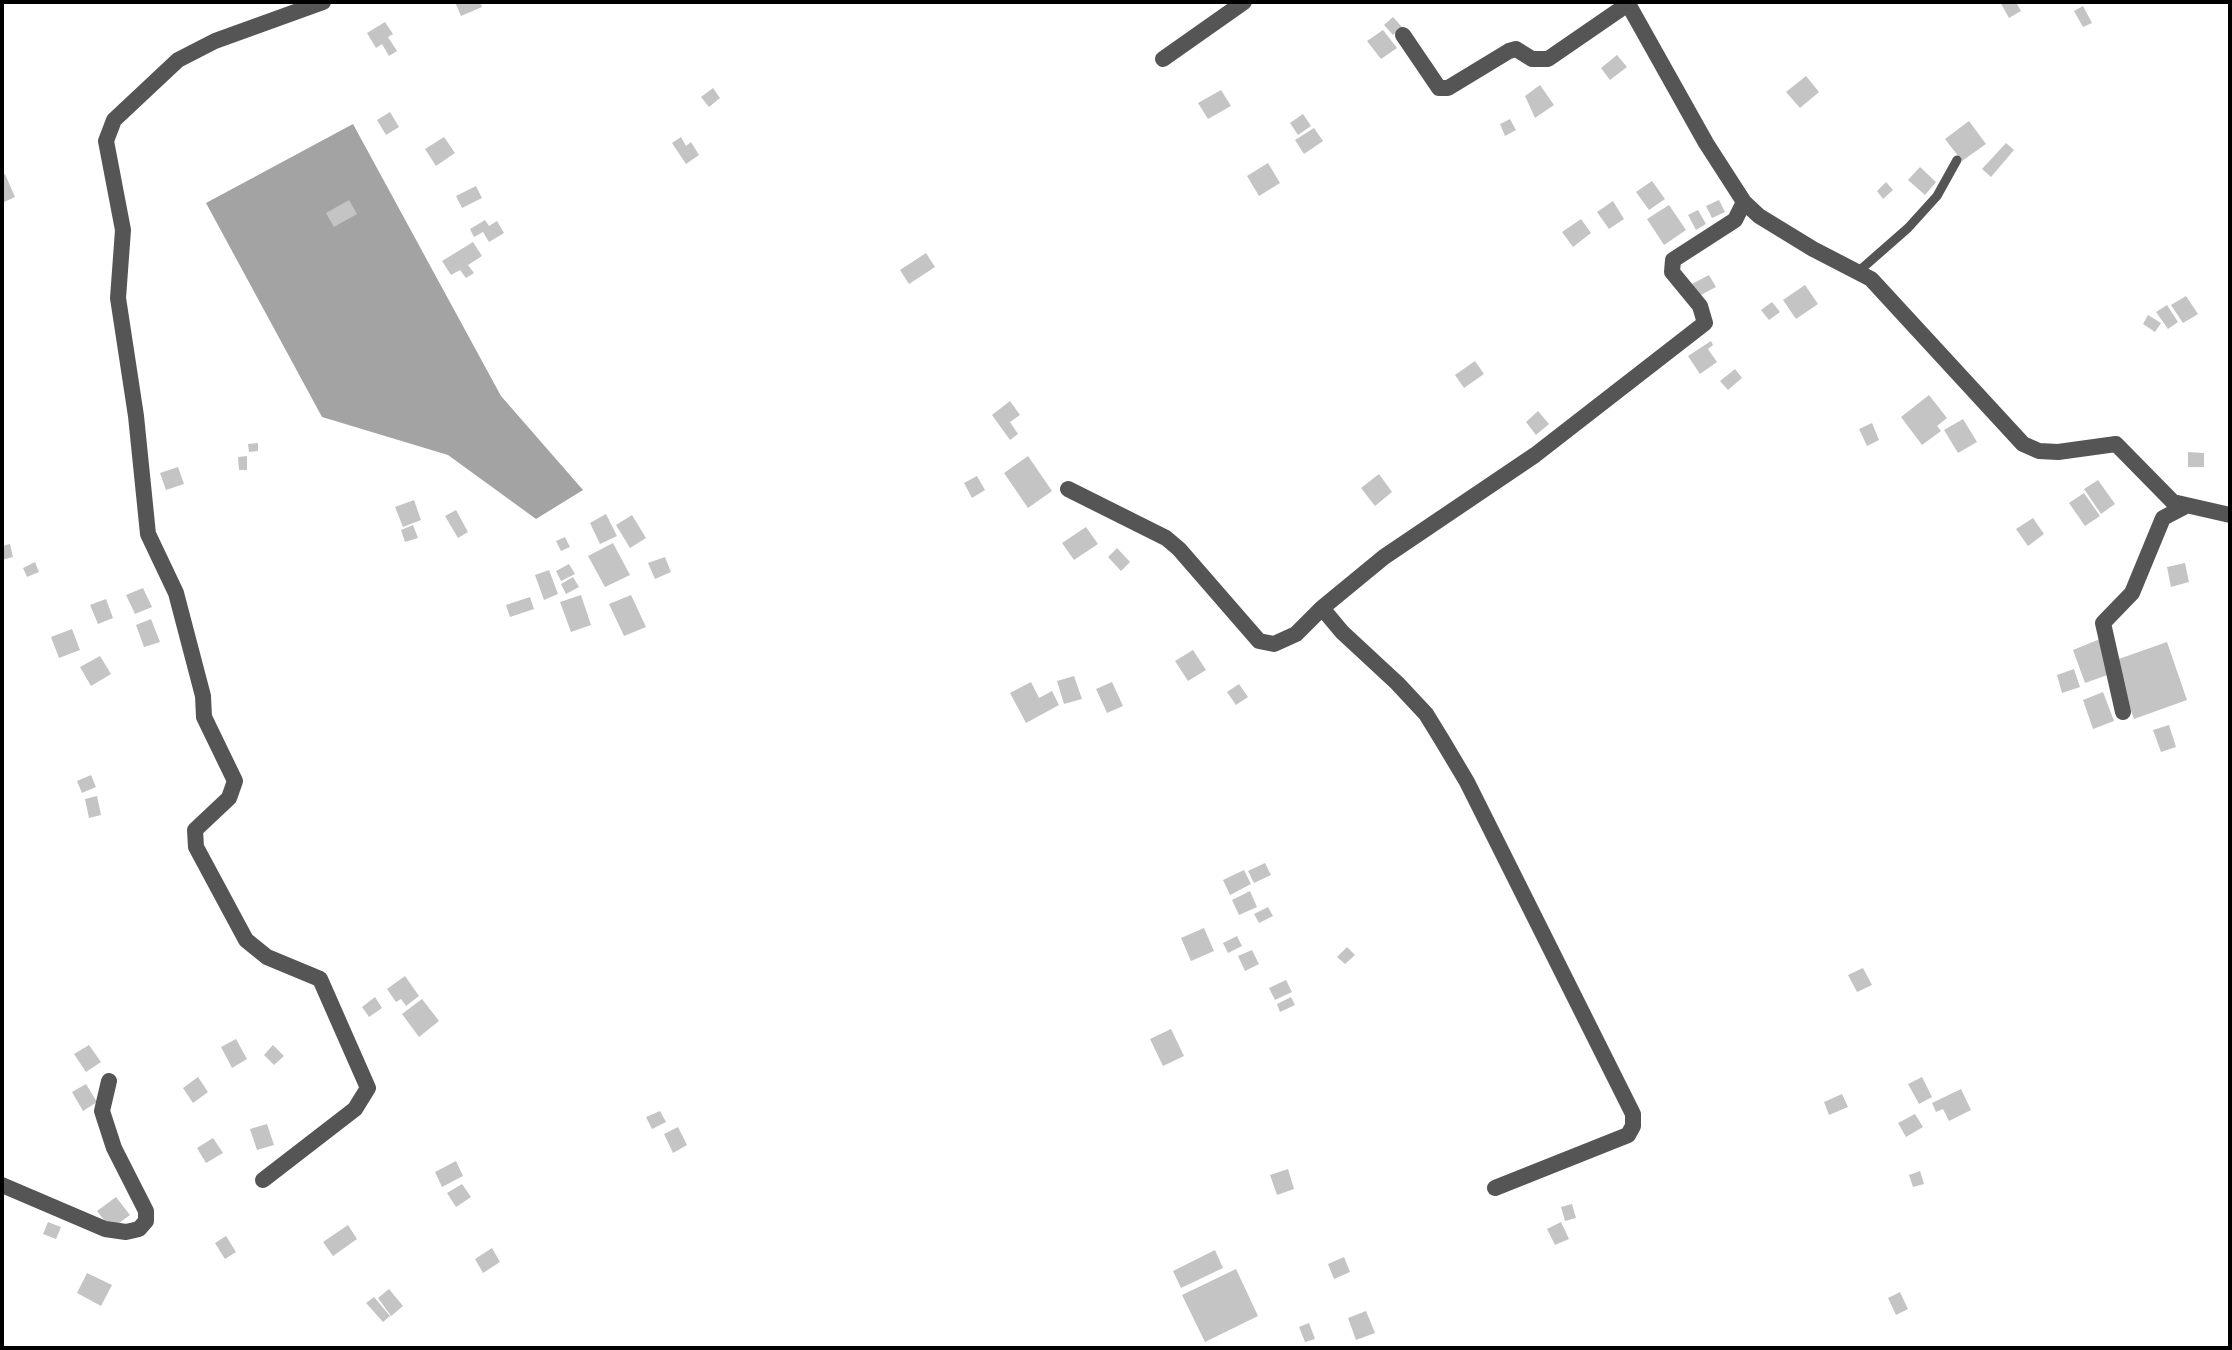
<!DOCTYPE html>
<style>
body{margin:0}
#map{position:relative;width:2232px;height:1350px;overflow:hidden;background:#fff;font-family:Rubik,sans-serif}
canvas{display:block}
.frame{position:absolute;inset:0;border:4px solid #000;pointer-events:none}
</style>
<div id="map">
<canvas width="2232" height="1350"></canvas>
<div class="frame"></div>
</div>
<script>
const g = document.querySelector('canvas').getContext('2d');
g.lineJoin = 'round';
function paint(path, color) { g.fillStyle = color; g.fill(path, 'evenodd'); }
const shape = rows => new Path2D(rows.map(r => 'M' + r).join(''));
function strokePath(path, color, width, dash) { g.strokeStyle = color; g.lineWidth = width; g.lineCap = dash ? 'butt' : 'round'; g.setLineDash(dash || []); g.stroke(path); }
paint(shape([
 [353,124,501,396,583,490,536,519,448,455,322,417,206,203]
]), '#a3a3a3');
paint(shape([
 [455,2,480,2,482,7,461,16],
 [2000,2,2016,2,2021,11,2009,18],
 [2083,6,2092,23,2083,27,2074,11],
 [1393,17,1402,27,1393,35,1384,25],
 [385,22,393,34,388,37,397,51,389,56,382,44,376,48,367,33],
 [1383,30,1397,48,1381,59,1367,41],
 [1617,55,1627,67,1610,80,1601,68],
 [1806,76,1819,92,1800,108,1786,92],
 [1540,85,1554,105,1535,118,1525,96],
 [713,88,720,98,709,107,701,97],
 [1221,90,1231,106,1208,119,1198,103],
 [390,112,399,127,386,135,377,120],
 [1303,114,1311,126,1298,135,1290,123],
 [1510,119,1516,130,1505,136,1500,124],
 [1969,121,1986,144,1962,161,1945,139],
 [1314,128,1323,141,1304,154,1295,140],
 [444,137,455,153,436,166,425,149],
 [681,137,686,146,691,142,699,155,686,164,672,143],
 [2006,143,2014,150,1991,177,1982,169],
 [1268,163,1280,183,1259,196,1247,176],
 [1920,167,1936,182,1925,195,1908,180],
 [5,174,15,197,2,203,2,176],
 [1652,181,1665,199,1649,210,1636,192],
 [1886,182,1893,190,1883,199,1877,191],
 [476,186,482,198,462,208,456,196],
 [349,200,357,214,334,227,326,213],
 [1719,200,1725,212,1712,218,1706,206],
 [1613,201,1624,219,1609,229,1597,212],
 [1669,205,1686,230,1664,245,1647,219],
 [1698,210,1706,224,1696,230,1688,215],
 [1581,219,1591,233,1573,247,1562,232],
 [485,220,489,226,497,221,504,233,489,242,483,232,474,237,470,229],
 [473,242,482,256,468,265,474,273,466,278,460,270,451,275,442,261],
 [926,253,935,267,909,284,900,270],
 [1709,275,1716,287,1699,296,1692,284],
 [1805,285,1818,304,1796,319,1783,300],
 [2186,296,2198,314,2183,323,2171,305],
 [1772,302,1780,312,1769,320,1761,310],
 [2167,305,2178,322,2168,329,2156,312],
 [2148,315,2161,323,2155,332,2143,324],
 [1711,341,1713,345,1708,349,1717,362,1700,374,1688,356],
 [1475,361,1484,374,1464,388,1455,375],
 [1735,369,1742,378,1728,390,1720,381],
 [1929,395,1947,418,1937,426,1941,431,1922,445,1901,417],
 [1010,401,1020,415,1010,422,1018,434,1010,440,992,415],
 [1538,411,1549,424,1536,435,1526,422],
 [1963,419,1977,442,1958,453,1944,430],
 [1872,423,1879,440,1867,446,1859,429],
 [258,443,258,451,249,452,248,444],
 [2188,452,2204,453,2204,467,2188,467],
 [247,456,247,470,239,470,238,457],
 [1028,456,1052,491,1028,508,1004,473],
 [178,467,184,484,166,490,160,473],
 [1379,474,1392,492,1375,506,1361,488],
 [977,476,985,490,972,498,964,483],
 [2098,480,2115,504,2101,514,2084,489],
 [2084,493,2100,516,2085,526,2069,503],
 [414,500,421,520,403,527,395,507],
 [456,510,468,532,458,538,445,516],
 [606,514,617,536,600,544,590,523],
 [632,515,646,538,630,548,616,525],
 [2033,518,2044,534,2028,546,2016,529],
 [413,525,418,538,405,542,401,530],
 [1086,527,1098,544,1074,560,1062,543],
 [565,537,570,547,561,551,556,541],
 [613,543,630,575,605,587,588,556],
 [10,544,13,557,2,560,2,546],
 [1117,548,1130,562,1121,571,1108,557],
 [665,557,671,572,655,579,648,563],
 [35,562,39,572,27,577,23,568],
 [2185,563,2189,582,2171,587,2167,567],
 [569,564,575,574,561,581,556,571],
 [549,570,558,594,544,600,535,575],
 [573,577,579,587,566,594,561,584],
 [143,588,152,607,135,614,126,595],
 [581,595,591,625,571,632,560,602],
 [631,595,646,627,624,636,609,604],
 [530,597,534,609,510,617,506,605],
 [106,599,113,618,98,624,90,605],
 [151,619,160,642,144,647,136,625],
 [72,629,80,650,59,658,51,637],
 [2100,639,2113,673,2085,683,2073,650],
 [2167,642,2187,700,2134,719,2113,661],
 [1193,650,1206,670,1188,681,1175,661],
 [100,656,111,674,91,686,80,667],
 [2074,669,2080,687,2062,693,2057,675],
 [1074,676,1082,699,1064,704,1057,681],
 [1031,682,1039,698,1052,691,1059,705,1026,723,1010,693],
 [1112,682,1123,706,1107,713,1096,689],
 [1239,684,1248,697,1236,705,1227,692],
 [2103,692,2114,721,2093,729,2083,700],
 [2169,725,2176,747,2161,752,2153,730],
 [91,775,96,787,82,793,77,781],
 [97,796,101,815,89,818,85,799],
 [1265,863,1271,875,1254,883,1248,871],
 [1244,870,1251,884,1230,895,1223,880],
 [1250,891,1257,907,1239,915,1232,900],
 [1268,907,1273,916,1259,923,1254,914],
 [1204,928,1214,951,1191,961,1181,938],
 [1237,936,1242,946,1228,953,1223,943],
 [1347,947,1355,955,1345,964,1337,957],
 [1252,950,1259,964,1245,971,1238,956],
 [1863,968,1872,985,1857,992,1848,975],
 [405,976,419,996,406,1006,401,999,396,1002,387,989],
 [1286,980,1292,992,1275,1000,1269,988],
 [375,997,382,1008,369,1017,362,1007],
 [1291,997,1295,1005,1280,1012,1277,1004],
 [422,999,439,1021,419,1037,402,1014],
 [1171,1029,1184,1056,1163,1066,1150,1039],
 [236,1039,247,1059,232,1068,221,1047],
 [89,1045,101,1062,86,1072,74,1054],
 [273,1045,284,1056,274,1065,264,1055],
 [198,1077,208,1092,193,1103,183,1088],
 [1922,1077,1932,1097,1919,1104,1908,1084],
 [86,1084,97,1102,83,1111,72,1092],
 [1961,1089,1971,1110,1949,1121,1943,1109,1936,1112,1932,1103],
 [1842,1094,1848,1107,1829,1115,1824,1102],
 [660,1111,666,1122,652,1129,646,1117],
 [1915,1114,1923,1127,1906,1137,1898,1123],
 [267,1124,274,1145,257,1150,250,1129],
 [678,1127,687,1145,673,1153,664,1134],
 [213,1138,223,1153,206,1163,197,1148],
 [456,1161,463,1176,442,1187,435,1172],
 [1288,1169,1294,1189,1277,1195,1270,1175],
 [1920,1171,1924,1184,1913,1187,1909,1175],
 [462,1184,471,1197,456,1207,447,1193],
 [116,1197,130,1215,111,1229,97,1211],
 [1572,1204,1576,1218,1565,1221,1561,1207],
 [48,1222,61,1227,56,1239,43,1234],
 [1561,1222,1569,1239,1555,1245,1547,1229],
 [348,1225,357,1239,333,1256,323,1242],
 [226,1236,236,1252,225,1259,215,1243],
 [492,1248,500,1262,483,1273,475,1259],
 [1215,1250,1223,1268,1181,1288,1173,1271],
 [1344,1257,1350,1272,1334,1279,1328,1264],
 [1236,1269,1258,1316,1205,1342,1182,1295],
 [87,1273,112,1285,101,1306,77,1293],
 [389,1289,403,1306,391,1316,378,1298],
 [1900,1292,1908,1309,1896,1315,1888,1298],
 [374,1297,390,1316,383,1322,366,1303],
 [1366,1311,1375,1333,1356,1340,1348,1318],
 [1309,1323,1315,1339,1305,1342,1299,1327]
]), '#c4c4c4');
strokePath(shape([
 [1859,271,1908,228,1937,196,1957,160]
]), '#555', 9);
strokePath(shape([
 [1627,2,1706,143,1744,202,1759,216,1813,249,1871,279,2023,444,2039,451,2058,452,2116,444,2173,502,2230,515],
 [1403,35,1439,88,1448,88,1509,51,1516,49,1532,59,1548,59,1628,4],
 [1163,59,1244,2],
 [1068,489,1166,538,1179,549,1259,641,1274,644,1296,634,1322,608,1384,557,1535,455,1705,323,1700,306,1672,272,1673,260,1735,220,1744,202],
 [1322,608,1342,632,1397,683,1426,714,1442,740,1467,782,1633,1114,1633,1126,1628,1135,1495,1188],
 [2123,712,2103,623,2132,593,2163,518,2186,506],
 [263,1180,355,1109,368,1088,320,979,267,957,246,940,196,847,195,830,229,798,235,781,204,717,203,696,176,593,148,534,136,416,118,298,123,230,106,141,114,120,178,60,215,41,323,2],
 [2,1185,105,1229,126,1232,139,1229,146,1221,146,1211,114,1148,102,1111,109,1081]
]), '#555', 16);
</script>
